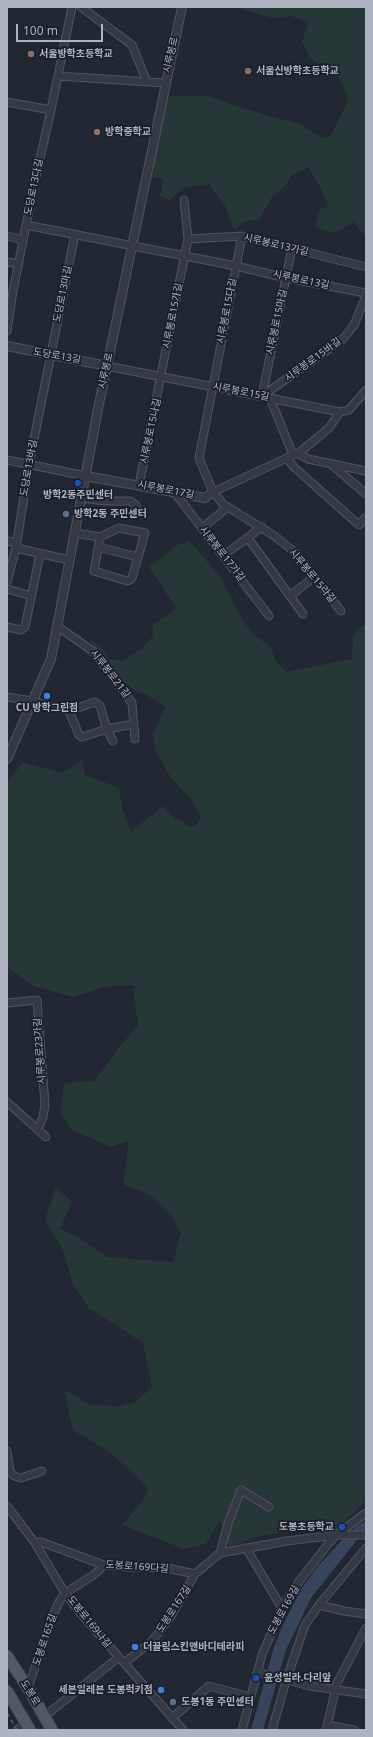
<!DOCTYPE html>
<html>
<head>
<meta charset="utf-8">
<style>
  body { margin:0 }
  #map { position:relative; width:373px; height:1737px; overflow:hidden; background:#212733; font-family:"Noto Sans",sans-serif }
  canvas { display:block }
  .frame { position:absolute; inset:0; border:8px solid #aeb4c1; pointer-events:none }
  .scale { position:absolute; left:16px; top:24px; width:87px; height:18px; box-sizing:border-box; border:2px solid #aeb4c1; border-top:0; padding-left:5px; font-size:12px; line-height:14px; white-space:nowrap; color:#aeb4c1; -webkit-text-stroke:3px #1a1f28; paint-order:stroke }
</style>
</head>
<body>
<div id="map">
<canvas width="373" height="1737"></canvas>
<div class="frame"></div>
<div class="scale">100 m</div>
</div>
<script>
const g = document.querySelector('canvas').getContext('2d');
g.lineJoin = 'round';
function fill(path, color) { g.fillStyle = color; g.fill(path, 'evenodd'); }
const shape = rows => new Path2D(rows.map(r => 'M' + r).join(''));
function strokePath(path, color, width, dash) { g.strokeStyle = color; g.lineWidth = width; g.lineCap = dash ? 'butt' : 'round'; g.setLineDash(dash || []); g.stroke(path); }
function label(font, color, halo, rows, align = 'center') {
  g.font = font + ' "Noto Sans","Noto Sans KR",sans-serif'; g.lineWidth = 3.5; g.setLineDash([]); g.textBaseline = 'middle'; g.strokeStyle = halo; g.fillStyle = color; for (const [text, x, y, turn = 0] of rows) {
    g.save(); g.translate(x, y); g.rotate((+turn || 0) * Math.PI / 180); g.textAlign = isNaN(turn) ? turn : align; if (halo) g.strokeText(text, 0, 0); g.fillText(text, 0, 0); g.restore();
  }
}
const green = shape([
  [233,7,366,7,366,237,353,222,336,233,315,227,320,209,328,207,323,192,308,167,291,176,286,185,272,197,259,220,246,221,234,230,224,204,209,184,184,188,169,200,160,196,163,179,151,177,167,96,209,96,237,107,300,124,323,138,331,136,348,100,345,90,338,77,309,57,302,42,308,22,291,16,273,18],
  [189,541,220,576,240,616,253,634,271,647,275,661,286,672,352,659,353,637,357,630,366,624,366,1501,337,1529,292,1530,257,1537,229,1547,220,1521,206,1544,184,1549,122,1525,144,1499,148,1488,111,1453,73,1430,68,1411,65,1390,90,1405,120,1406,135,1402,152,1387,143,1343,88,1307,73,1285,64,1252,45,1220,56,1187,72,1202,60,1229,79,1238,108,1257,173,1262,181,1233,172,1217,150,1195,123,1184,129,1141,110,1147,73,1130,60,1113,64,1083,95,1081,119,1047,138,1026,133,985,104,987,74,997,35,987,7,967,7,782,23,762,62,773,82,759,85,775,119,788,123,811,131,832,163,806,176,819,181,820,189,827,197,824,201,817,192,800,171,778,156,752,153,735,165,707,147,695,138,693,122,680,90,645,91,639,102,648,109,659,122,661,144,647,153,636,153,625,176,608,149,567,177,545]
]);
const water = shape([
  [366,1521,366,1532,357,1540,311,1598,286,1650,263,1730,251,1730,274,1647,282,1627,301,1589,318,1566,343,1539,357,1526]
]);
const minor = shape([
  [81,7,132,45,147,82],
  [58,76,165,83],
  [7,102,51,110],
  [26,225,236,266,286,278,366,293],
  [7,236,23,240],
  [242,236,199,458,213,492,223,504,273,535,296,553,341,611],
  [188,239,242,236,366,267],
  [7,262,19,264],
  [7,331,13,291,34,185,51,110,72,7],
  [107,366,340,412,349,410,366,390],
  [262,396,292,248],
  [262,396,343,339,354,325,366,296],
  [270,398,293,455],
  [297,453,308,459,366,471],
  [286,458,295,468,359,525,366,517],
  [7,460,86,476],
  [332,465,366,494],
  [139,485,188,239,184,200],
  [213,492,300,452,329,428,340,412],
  [175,493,269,616],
  [81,498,105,501,130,501,136,505,139,513],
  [202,528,228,507],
  [74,533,100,537,119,528,145,533,132,578,130,580,127,581,94,571,100,537],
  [248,538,303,614],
  [7,541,17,543],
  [98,547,138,557],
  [16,548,69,560],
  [224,555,262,527],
  [7,582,16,548,29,464,75,234],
  [7,589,32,596],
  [290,596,314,577],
  [57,626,94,652,132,703,135,739],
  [7,627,21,630,25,627,40,554],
  [7,697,33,701,69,711],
  [113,741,107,729,82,737,79,735,69,711,95,702,100,706,107,729,134,724],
  [7,1003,37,1000,45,1105,43,1117,38,1129],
  [7,1102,46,1137],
  [7,1451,10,1472,14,1476,21,1478,42,1471],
  [7,1506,35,1543,65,1593,81,1614,183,1730],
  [35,1543,41,1542,104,1565,129,1567,167,1568,195,1574],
  [246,1548,282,1608],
  [220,1553,228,1524,241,1490,269,1507],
  [319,1605,344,1611,366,1614],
  [124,1663,151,1642,170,1618,195,1574,220,1553,287,1541,336,1535,366,1535],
  [257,1672,310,1686,366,1694],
  [28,1688,52,1618,59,1602,65,1593,95,1574,104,1565],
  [45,1716,119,1657],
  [172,1718,209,1686,250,1697],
  [327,1725,354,1730],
  [17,1730,26,1723],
  [242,1730,262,1655,282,1608,300,1580,329,1543,336,1535,366,1513],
  [272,1730,286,1681,305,1625,319,1605,366,1548],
  [326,1730,337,1683,366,1628]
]);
const tertiary = shape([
  [7,346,107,366],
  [86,476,205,498,213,492],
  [7,759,51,659,98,409,182,7]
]);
const primary = shape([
  [7,1656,28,1688,52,1730],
  [7,1691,30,1730]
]);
const rail = shape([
  [7,1713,17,1730]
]);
const markers = [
  [31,54,4,"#8d6e63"],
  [248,71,4,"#8d6e63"],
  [97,132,4,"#8d6e63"],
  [78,483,4,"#1a4fb4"],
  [66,514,4,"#5c6f8a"],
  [47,696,4,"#3f7fe0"],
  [342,1527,4,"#1a4fb4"],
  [135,1647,4,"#3f7fe0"],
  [256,1678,4,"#1a4fb4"],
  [161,1690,4,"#3f7fe0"],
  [173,1702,4,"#5c6f8a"]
];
const poiNames = [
  ["서울방학초등학교",39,54],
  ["서울신방학초등학교",256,71],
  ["방학중학교",105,132],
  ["방학2동주민센터",78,495,"center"],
  ["방학2동 주민센터",74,514],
  ["CU 방학그린점",47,708,"center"],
  ["도봉초등학교",334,1527,"right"],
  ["더끌림스킨앤바디테라피",143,1647],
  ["윤성빌라.다리앞",264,1678],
  ["세븐일레븐 도봉럭키점",153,1690,"right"],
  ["도봉1동 주민센터",181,1702]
];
const streetNames = [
  ["시루봉로",171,55,-77],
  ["도당로13다길",34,187,-78],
  ["시루봉로13가길",276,245,13],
  ["시루봉로13길",301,280,12],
  ["도당로13마길",63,294,-78],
  ["시루봉로15다길",227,311,-79],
  ["시루봉로15가길",173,316,-79],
  ["시루봉로15마길",277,322,-78],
  ["도당로13길",57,356,10],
  ["시루봉로15바길",313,360,-36],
  ["시루봉로",106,371,-78],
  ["시루봉로15길",241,392,11],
  ["시루봉로15나길",151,431,-78],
  ["도당로13바길",29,468,-80],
  ["시루봉로17길",166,490,11],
  ["시루봉로17가길",222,554,52],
  ["시루봉로15라길",312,576,50],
  ["시루봉로21길",110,674,52],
  ["시루봉로23가길",40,1051,-94],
  ["도봉로169다길",137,1567,4],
  ["도봉로167길",174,1609,-57],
  ["도봉로169길",284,1610,-61],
  ["도봉로169나길",89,1622,51],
  ["도봉로165길",45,1640,-71],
  ["도봉로",30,1693,58]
];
fill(green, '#273738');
fill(water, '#38445b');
strokePath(minor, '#4f545f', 9);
strokePath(tertiary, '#4f545f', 10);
strokePath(primary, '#3e434e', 13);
strokePath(minor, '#343944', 7);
strokePath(tertiary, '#343944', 8);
strokePath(primary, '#525864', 11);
strokePath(rail, '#585f6d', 1.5, [4, 4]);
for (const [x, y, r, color] of markers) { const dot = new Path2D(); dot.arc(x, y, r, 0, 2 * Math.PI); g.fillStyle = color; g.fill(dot); strokePath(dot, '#1a1f28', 1.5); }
label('bold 10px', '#aeb4c1', '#1a1f28', poiNames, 'left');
label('10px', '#aeb4c1', '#1a1f28', streetNames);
</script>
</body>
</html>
